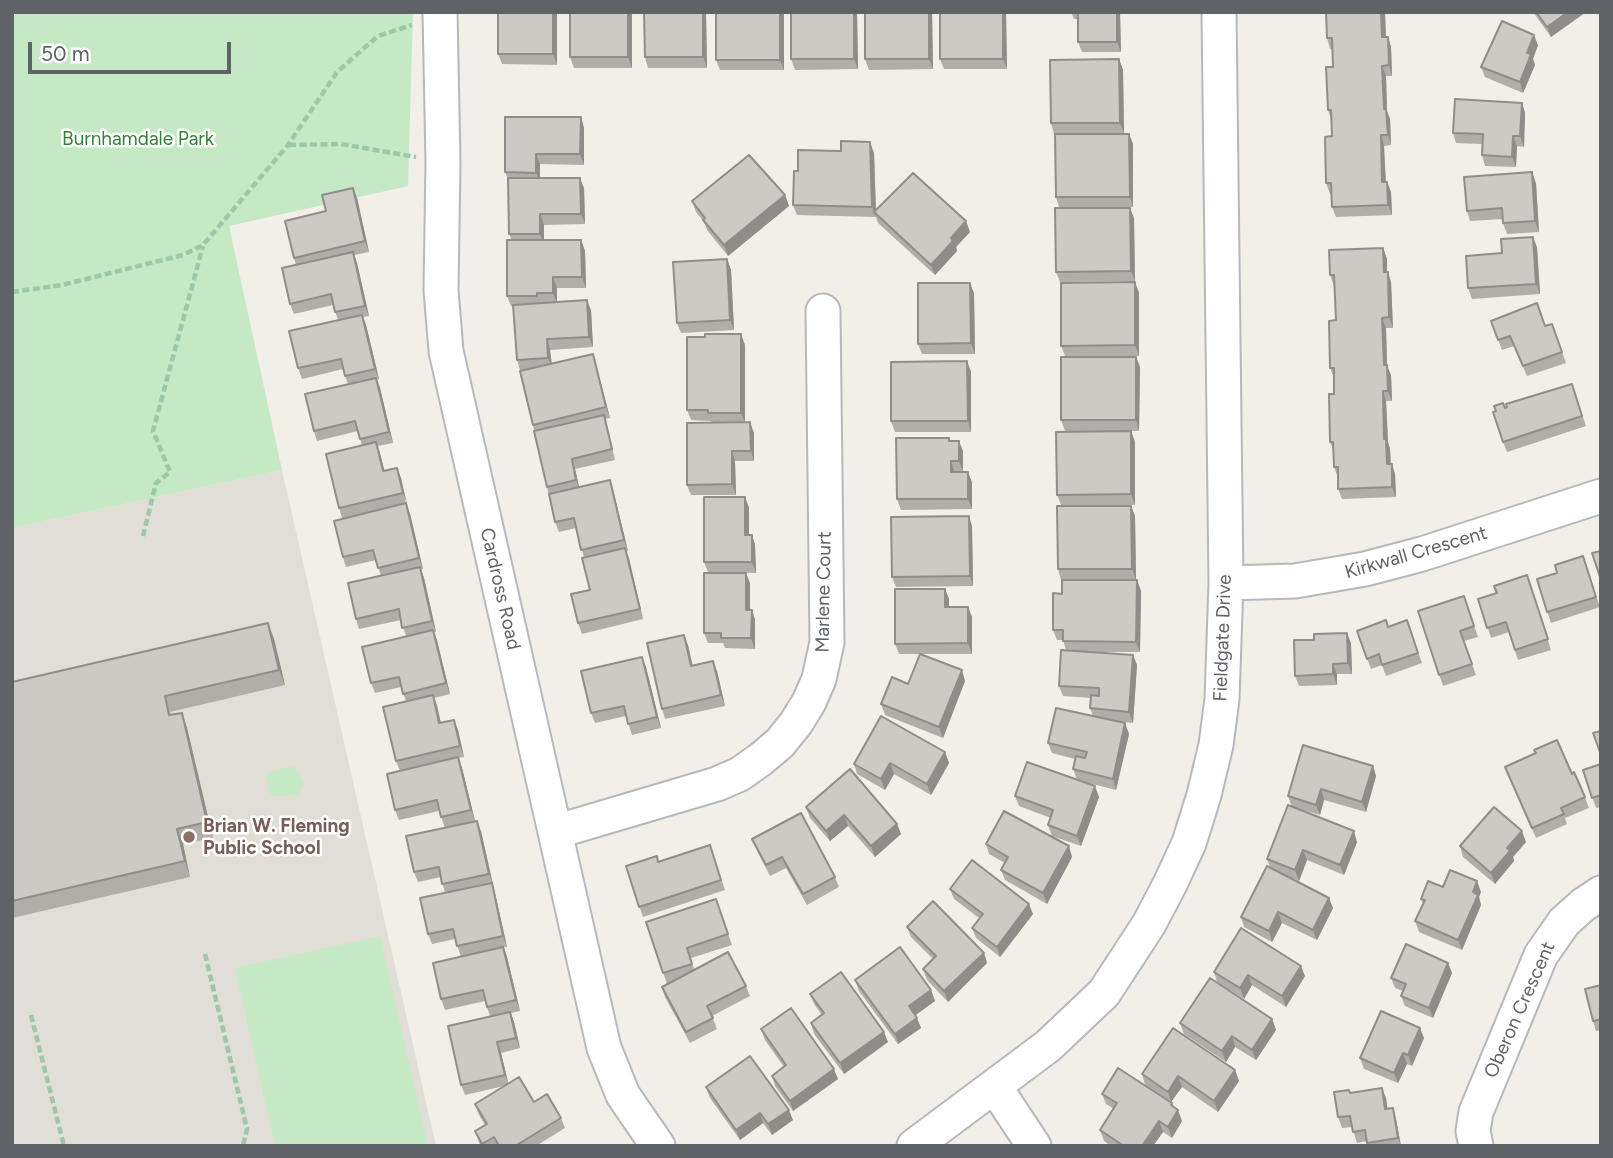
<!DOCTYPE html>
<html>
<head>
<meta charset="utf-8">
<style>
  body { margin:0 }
  #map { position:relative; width:1613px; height:1158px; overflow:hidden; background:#f1efe8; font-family:Figtree,sans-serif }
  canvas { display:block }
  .frame { position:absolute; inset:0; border:14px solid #5f6368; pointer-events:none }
  .scale { position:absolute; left:28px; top:42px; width:203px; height:32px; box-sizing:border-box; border:4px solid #5f6368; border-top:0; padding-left:9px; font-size:21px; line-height:24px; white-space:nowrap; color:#5f6368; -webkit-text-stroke:5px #fff; paint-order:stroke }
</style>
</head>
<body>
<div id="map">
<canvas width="1613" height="1158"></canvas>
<div class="frame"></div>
<div class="scale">50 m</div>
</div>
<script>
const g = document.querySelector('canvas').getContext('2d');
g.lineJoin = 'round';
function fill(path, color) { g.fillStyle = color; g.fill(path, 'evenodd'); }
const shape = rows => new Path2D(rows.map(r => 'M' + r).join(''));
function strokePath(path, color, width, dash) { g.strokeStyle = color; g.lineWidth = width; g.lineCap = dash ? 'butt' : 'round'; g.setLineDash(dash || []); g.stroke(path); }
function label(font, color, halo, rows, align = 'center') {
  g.font = font + ' Figtree,sans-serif'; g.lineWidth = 5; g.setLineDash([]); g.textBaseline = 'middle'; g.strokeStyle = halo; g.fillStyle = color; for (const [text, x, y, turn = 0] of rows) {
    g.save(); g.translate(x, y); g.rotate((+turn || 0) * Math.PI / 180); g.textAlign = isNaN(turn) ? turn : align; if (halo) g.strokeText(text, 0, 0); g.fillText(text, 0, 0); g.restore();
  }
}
const education = shape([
  [282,470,436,1146,12,1146,12,528]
]);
const green = shape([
  [12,12,413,12,408,186,229,226,282,470,12,528],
  [292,766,302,778,304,785,297,795,274,796,269,792,265,774],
  [380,936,428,1146,275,1146,235,968]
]);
const path = shape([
  [289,145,341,144,416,157],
  [12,292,62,285,183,255,203,245,288,145,337,72,378,36,412,25],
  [143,536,156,483,170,472,153,431,203,246],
  [205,954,247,1129,243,1146],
  [31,1015,64,1146]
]);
const minor = shape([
  [440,12,443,162,441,290,446,351,604,1048,623,1095,658,1146],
  [1226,583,1295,581,1365,569,1422,554,1601,496],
  [555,832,717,784,740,774,761,759,780,743,796,723,809,702,819,679,827,642,823,311],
  [995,1087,1034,1146],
  [914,1146,1048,1046,1104,993,1149,924,1170,884,1189,843,1204,795,1216,745,1222,699,1226,583,1219,12],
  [1476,1146,1473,1131,1476,1112,1541,955,1564,922,1583,905,1601,893]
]);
const wall = shape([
  [498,12,557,12,557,65,502,64,498,54],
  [570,12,632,12,632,68,574,68,570,57],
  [644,12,706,12,707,68,648,68,645,57],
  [784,12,784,70,720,70,716,60],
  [791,12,857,12,858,69,795,70,791,59],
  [865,12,932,12,933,69,869,70,865,59],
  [940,12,1006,12,1007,69,944,69,940,59],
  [1071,12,1120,12,1121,52,1082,52,1078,42,1078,19,1074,19],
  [1326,12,1385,12,1386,37,1388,37,1391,47,1392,76,1386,76,1387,111,1390,119,1391,145,1384,146,1386,182,1387,182,1391,192,1392,215,1336,217,1332,207,1332,194,1330,194,1326,183,1332,136,1331,119,1328,110,1333,67,1332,49,1330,49,1327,38],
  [1533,12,1586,12,1551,37],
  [1538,45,1533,59,1535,65,1523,93,1485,77,1481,67],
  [1119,59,1123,70,1124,133,1054,134,1051,123],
  [1522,103,1525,113,1524,147,1517,146,1516,167,1485,166,1482,155,1482,144,1456,143,1453,133],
  [581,117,584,128,584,165,540,164,540,178,584,188,585,224,544,225,544,240,581,240,585,251,586,288,557,288,557,302,591,310,593,347,550,350,552,364,593,354,596,365,610,418,605,419,615,460,575,469,579,487,613,490,628,551,626,551,643,619,582,634,578,623,590,590,584,557,576,528,559,532,555,522,533,425,528,370,520,370,517,360,513,306,511,306,507,296,512,240,509,234,509,181,505,172],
  [1129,134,1133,144,1133,207,1059,207,1056,197],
  [874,153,876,211,970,232,956,247,957,251,935,275,878,223,876,217,797,215,793,205],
  [1536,183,1539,232,1507,234,1503,223,1503,219,1470,221,1467,211],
  [785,195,789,206,728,256,707,230,704,222,696,212,692,201],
  [357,198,369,252,354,255,357,263,369,316,363,317,366,325,379,379,377,380,380,388,393,443,378,446,384,471,401,478,406,504,410,514,423,569,421,569,424,578,436,632,434,632,450,694,434,698,441,723,454,720,458,730,464,757,458,758,462,768,475,821,445,828,439,811,399,820,395,810,400,771,396,761,406,701,401,687,375,693,371,683,406,636,401,620,359,629,356,619,381,576,376,560,346,567,343,557,342,518,339,508,362,446,358,431,317,441,314,431,348,384,343,369,302,379,298,368,338,320,333,305,294,314,290,304,296,265,294,258,326,211],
  [1134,218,1135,281,1060,282,1056,272],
  [1537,247,1540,294,1472,299,1468,288,1502,253],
  [1383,248,1387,259,1387,272,1391,282,1393,328,1386,328,1387,366,1391,375,1392,401,1386,401,1388,442,1390,449,1391,464,1395,474,1396,497,1342,499,1338,489,1338,478,1334,467,1333,449,1330,442,1334,394,1334,378,1330,368,1336,320,1334,286,1330,275],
  [727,259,731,270,734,330,681,333,677,323],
  [1135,282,1139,293,1139,356,1065,356,1061,346],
  [974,293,975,354,922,354,918,344],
  [1491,321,1545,326,1552,324,1566,363,1527,376,1514,346,1502,350],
  [745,345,745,422,754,433,754,461,735,461,736,495,691,495,687,485,712,423,711,421,691,420,687,410],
  [1136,357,1140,367,1139,431,1065,431,1061,420],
  [967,361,971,372,971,432,895,432,891,421],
  [1572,384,1586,426,1507,452,1503,442,1505,408],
  [1131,431,1135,442,1135,505,1061,505,1057,495],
  [949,438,951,441,963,451,963,471,954,472,972,482,972,509,901,510,897,499],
  [745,497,749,508,749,535,752,535,755,545,756,573,708,572,704,562],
  [1131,506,1135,516,1136,580,1061,580,1058,569],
  [972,526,973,586,896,587,892,577],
  [1583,556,1600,607,1551,623,1537,579,1557,573],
  [1137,580,1141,591,1140,652,1091,652,1133,655,1137,665,1133,723,1115,721,1125,723,1129,734,1116,790,1077,780,1073,769,1075,759,1052,753,1048,743,1093,716,1090,708,1091,698,1063,696,1059,686,1066,650,1063,640,1057,640,1053,630,1062,594],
  [750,583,750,610,752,610,755,620,755,649,725,648,723,643,708,643,704,633],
  [1531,586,1551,650,1518,660,1509,632,1491,638,1478,599],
  [945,589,949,599,949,607,968,607,972,617,972,654,920,654,965,681,943,738,885,715,881,704,908,684,920,654,899,654,895,644],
  [1464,596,1478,637,1464,641,1476,675,1443,686,1418,611],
  [1407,620,1422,663,1386,676,1382,665,1371,669,1357,631,1388,627],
  [268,623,274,639,285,685,170,712,171,715,182,713,187,728,213,838,183,844,190,877,12,918,12,682],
  [1351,643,1352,674,1337,674,1337,685,1299,686,1295,676],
  [688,645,692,665,717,671,725,706,665,719,662,709],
  [646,667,661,728,632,735,626,716,595,723,591,713],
  [945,752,949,763,931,795,894,774,885,790,857,774,854,764],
  [1536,753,1572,774,1585,797,1589,808,1565,818,1567,824,1536,838,1505,767],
  [1601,764,1601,807,1596,808,1583,770],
  [1373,766,1376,776,1366,812,1324,800,1320,815,1292,807,1288,796],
  [1015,796,1099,797,1081,846,1052,836,1048,825,1051,818,1019,806],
  [1288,805,1357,842,1344,875,1307,860,1299,881,1289,877,1333,908,1317,940,1282,923,1272,942,1244,927,1241,917,1270,867,1267,859],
  [806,807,897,824,901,834,875,857,848,826,830,841,810,818],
  [481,831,507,947,504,947,507,957,520,1011,511,1013,514,1022,520,1048,501,1053,508,1084,534,1102,561,1118,565,1128,536,1146,481,1146,479,1142,475,1131,485,1125,479,1115,475,1104,504,1086,465,1095,461,1085,490,1016,485,1001,445,1010,441,999,461,957,455,939,432,944,428,934,445,893,441,877,418,882,414,872],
  [752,839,835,877,839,887,807,905,786,868,770,876,756,849],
  [1526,842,1513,857,1514,861,1495,884,1463,857,1460,846],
  [986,844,1072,857,1047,904,1005,880,1001,870,1005,863,989,854],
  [710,845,725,890,643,917,626,866,659,862],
  [1443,887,1481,892,1479,897,1481,905,1462,950,1419,932,1415,921,1423,904,1421,899],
  [950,889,1033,914,1000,957,976,938,972,928,979,918,954,899],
  [716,899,732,945,691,958,694,969,746,986,750,996,712,1016,717,1029,690,1043,665,997,662,987,667,984,646,922],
  [907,927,984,953,987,963,948,1002,927,980,923,969,933,959,911,937],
  [1448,963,1452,973,1433,1018,1405,1006,1401,996,1403,991,1395,988,1391,978],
  [1214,972,1305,976,1286,1007,1252,985,1244,999,1217,982],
  [855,980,931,990,935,1001,915,1015,921,1028,898,1044,859,991],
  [1601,985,1601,1030,1596,1031,1593,1021],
  [810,994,888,1042,844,1074,814,1034,811,1023,822,1015,814,1004],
  [1272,1019,1276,1030,1256,1060,1235,1047,1226,1062,1184,1034,1180,1023],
  [761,1029,838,1079,793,1111,775,1086,772,1076,784,1067,765,1040],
  [1424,1038,1412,1066,1407,1064,1398,1083,1364,1069,1360,1058],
  [1235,1070,1239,1081,1218,1112,1182,1087,1171,1102,1145,1085,1142,1074],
  [706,1087,793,1120,772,1135,763,1123,740,1140,710,1098],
  [1350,1093,1386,1098,1387,1109,1393,1108,1396,1119,1401,1146,1368,1146,1367,1141,1357,1143,1352,1127,1342,1128,1338,1117],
  [1102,1094,1172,1103,1182,1121,1172,1138,1163,1132,1153,1146,1111,1146,1104,1141,1100,1130,1114,1109,1106,1104]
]);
const shadedWall = shape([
  [553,12,557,12,557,65,553,54],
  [628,12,632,12,632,68,628,57],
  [703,12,706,12,707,68,703,57],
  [780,12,784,12,784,70,780,60],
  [854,12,857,12,858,69,854,59],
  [929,12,932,12,933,69,929,59],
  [1003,12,1006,12,1007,69,1003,59],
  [1117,12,1120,12,1121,52,1117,42],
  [1381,12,1385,12,1386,47,1382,37],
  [1568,12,1586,12,1551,37,1547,27],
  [1534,35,1538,45,1533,59,1535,65,1523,93,1520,82,1527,53],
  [1388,37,1391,47,1392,76,1389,65],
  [1119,59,1123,70,1124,133,1120,123],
  [1382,66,1386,76,1387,111,1390,119,1391,145,1388,135,1384,109],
  [1522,103,1525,113,1524,147,1520,136],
  [581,117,584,128,584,165,580,154],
  [1129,134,1133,144,1133,207,1130,197],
  [1381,135,1384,146,1386,192,1382,182],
  [1513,136,1517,146,1516,167,1512,157],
  [870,142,874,153,876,214,874,212,876,218,872,207],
  [536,154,540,164,540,183,536,173],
  [1532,172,1536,183,1539,232,1535,221],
  [580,178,584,188,585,224,581,214],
  [1387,182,1391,192,1392,215,1388,205],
  [353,188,357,198,369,252,365,241],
  [785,195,789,206,728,256,724,245],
  [1130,208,1134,218,1135,281,1131,271],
  [540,214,544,225,544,244,540,234],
  [966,221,970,232,956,247,957,251,935,275,931,265,951,238],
  [1533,237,1537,247,1540,294,1536,284],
  [581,240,585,251,586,288,582,277],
  [1383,248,1387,259,1387,282,1384,272],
  [353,252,357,263,369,316,365,306],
  [727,259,731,270,734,330,730,320],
  [1388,272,1391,282,1393,328,1389,317],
  [553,277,557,288,557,303,553,293],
  [1135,282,1139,293,1139,356,1135,345],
  [970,283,974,293,975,354,971,343],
  [587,300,591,310,593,347,589,337],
  [362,315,366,325,379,379,375,369],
  [1382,318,1386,328,1387,366,1391,375,1392,401,1388,391,1384,365],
  [741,334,745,345,745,423,741,413],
  [547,339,550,350,552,368,548,358],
  [593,354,596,365,610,418,606,407],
  [1136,357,1140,367,1139,431,1136,420],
  [967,361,971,372,971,432,968,421],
  [376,378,380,388,393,443,389,432],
  [1383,391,1386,401,1388,442,1390,449,1391,475,1387,464,1384,439],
  [750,422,754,433,754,461,751,451],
  [1131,431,1135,442,1135,505,1131,494],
  [959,441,963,451,963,471,959,461],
  [376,442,380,453,387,481,383,471],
  [732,451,735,461,736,495,732,484],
  [572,459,575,469,580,491,576,480],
  [951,461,954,471,955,482,951,472],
  [1392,464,1395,474,1396,497,1392,487],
  [397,468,401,478,407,504,403,493],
  [968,472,972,482,972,509,968,499],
  [610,480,613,490,628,551,624,540],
  [745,497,749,508,749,545,745,535],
  [406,503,410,514,423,569,419,558],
  [1131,506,1135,516,1136,580,1132,569],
  [969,516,972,526,973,586,970,576],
  [752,535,755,545,756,573,752,562],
  [625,548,629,558,643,619,640,609],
  [420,567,424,578,436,632,432,621],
  [746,573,750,583,750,620,746,610],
  [1137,580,1141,591,1140,652,1136,642],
  [945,589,949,599,949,618,945,607],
  [968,607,972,617,972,654,968,643],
  [752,610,755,620,755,649,751,638],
  [268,623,274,639,285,685,279,670],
  [433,630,437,640,450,694,446,683],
  [1347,633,1351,643,1352,674,1348,663],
  [684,635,688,645,695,676,691,666],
  [1133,655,1137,665,1133,723,1129,712],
  [642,657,646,667,661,728,657,717],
  [713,661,717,671,725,706,721,695],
  [1333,664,1337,674,1337,685,1333,674],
  [962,670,965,681,943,738,939,727],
  [433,695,437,705,443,733,439,723],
  [182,713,187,728,213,838,207,822],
  [454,720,458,730,464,757,460,746],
  [1125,723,1129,734,1116,790,1113,779],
  [945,752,949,763,931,795,927,784],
  [458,757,462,768,475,821,471,810],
  [890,763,894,774,885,790,881,779],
  [1373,766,1376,776,1366,812,1362,802],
  [1095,786,1099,797,1081,846,1077,836],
  [1321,789,1324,800,1320,815,1316,805],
  [844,815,848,826,830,841,826,831],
  [477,821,481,831,493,885,489,874],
  [897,824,901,834,875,857,871,846],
  [177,829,183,844,190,877,185,861],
  [1354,831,1357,842,1344,875,1340,865],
  [1522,831,1526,842,1513,857,1514,861,1495,884,1491,873,1507,848],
  [1069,846,1072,857,1047,904,1043,893],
  [1303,850,1307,860,1299,881,1295,870],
  [1477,881,1481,892,1479,897,1481,905,1462,950,1458,940,1473,892],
  [492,883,495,893,507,947,503,936],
  [1329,898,1333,908,1317,940,1313,930],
  [1029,904,1033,914,1000,957,997,947],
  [1278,912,1282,923,1272,942,1269,931],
  [503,947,507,957,520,1011,516,1000],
  [984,953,987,963,948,1002,944,991],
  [1448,963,1452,973,1433,1018,1429,1008],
  [1301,966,1305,976,1286,1007,1282,996],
  [1248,975,1252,985,1244,999,1240,988],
  [931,990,935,1001,913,1017,909,1006],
  [510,1012,514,1022,520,1048,516,1038],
  [917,1018,921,1028,898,1044,895,1034],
  [1272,1019,1276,1030,1256,1060,1252,1050],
  [1420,1028,1424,1038,1412,1066,1408,1055],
  [884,1032,888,1042,844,1074,840,1063],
  [1232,1036,1235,1047,1226,1062,1222,1051],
  [497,1042,501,1053,509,1086,505,1075],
  [1403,1053,1407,1064,1398,1083,1394,1073],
  [834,1069,838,1079,793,1111,790,1101],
  [1235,1070,1239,1081,1218,1112,1214,1101],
  [1178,1076,1182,1087,1171,1102,1168,1092],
  [1382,1088,1386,1098,1389,1120,1385,1109],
  [1393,1108,1396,1119,1401,1146,1398,1138],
  [789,1110,793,1120,772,1135,768,1124],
  [1178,1110,1182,1121,1172,1138,1168,1127],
  [760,1113,763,1123,740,1140,736,1130],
  [1159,1121,1163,1132,1153,1146,1142,1146]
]);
const building = shape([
  [498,12,553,12,553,54,498,54,498,12],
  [570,12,628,12,628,57,570,57,570,12],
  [644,12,703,12,703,57,645,57,644,12],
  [716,12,780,12,780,60,716,60,716,12],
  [791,12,854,12,854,59,791,59,791,12],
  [865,12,929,12,929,59,865,59,865,12],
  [940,12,1003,12,1003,59,940,59,940,12],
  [1078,12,1117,12,1117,42,1078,42,1078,12],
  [1326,12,1381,12,1382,37,1388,37,1389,65,1382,66,1384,109,1386,109,1388,135,1381,135,1382,182,1387,182,1388,205,1332,207,1331,183,1326,183,1325,137,1332,136,1331,110,1328,110,1326,67,1333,67,1332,38,1327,38,1326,12],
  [1536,12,1568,12,1547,27,1536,12],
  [1502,21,1534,35,1527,53,1531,54,1520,82,1481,67,1502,21],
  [1119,59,1120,123,1051,123,1050,60,1119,59],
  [1455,99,1522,103,1520,136,1513,136,1512,157,1482,155,1483,134,1453,133,1455,99],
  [505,117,581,117,580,154,536,154,536,173,505,172,505,117],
  [1055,134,1129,134,1130,197,1056,197,1055,134],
  [841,141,870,142,872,207,793,205,794,171,798,171,798,150,841,151,841,141],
  [749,155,785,195,724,245,703,220,705,218,692,201,749,155],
  [1532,172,1535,221,1503,223,1502,208,1467,211,1464,177,1532,172],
  [913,173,966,221,951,238,953,241,931,265,874,212,913,173],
  [508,178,580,178,581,214,540,214,540,234,509,234,508,178],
  [353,188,365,241,294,258,285,221,326,211,322,195,353,188],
  [1055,208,1130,208,1131,271,1056,272,1055,208],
  [1533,237,1536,284,1468,288,1466,256,1502,253,1501,239,1533,237],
  [507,240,581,240,582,277,553,277,553,293,537,293,537,296,507,296,507,240],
  [1383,248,1384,272,1388,272,1389,317,1382,318,1384,365,1387,365,1388,391,1383,391,1384,439,1386,439,1387,464,1392,464,1392,487,1338,489,1338,467,1334,467,1333,442,1330,442,1329,394,1334,394,1334,368,1330,368,1329,321,1336,320,1334,275,1330,275,1329,250,1383,248],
  [353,252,365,306,335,312,331,294,290,304,282,268,353,252],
  [727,259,730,320,677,323,673,262,727,259],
  [1135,282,1135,345,1061,346,1061,283,1135,282],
  [918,283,970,283,971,343,918,344,918,283],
  [587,300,589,337,547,339,548,358,517,360,513,305,587,300],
  [1537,303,1545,326,1552,324,1562,352,1523,366,1510,336,1498,340,1491,321,1537,303],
  [362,315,375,369,345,376,341,359,298,368,289,331,362,315],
  [705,334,741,334,741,413,708,413,708,410,687,410,687,337,705,337,705,334],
  [593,354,606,407,533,425,520,371,593,354],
  [1061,357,1136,357,1136,420,1061,420,1061,357],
  [967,361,968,421,891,421,891,362,967,361],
  [376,378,389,432,360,439,355,421,314,431,305,394,376,378],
  [1572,384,1582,416,1503,442,1493,412,1496,411,1494,406,1503,403,1505,408,1507,407,1506,404,1572,384],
  [604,415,612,449,572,459,576,480,547,487,534,431,604,415],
  [750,422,751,451,732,451,732,484,687,485,687,423,750,422],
  [1131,431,1131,494,1057,495,1056,432,1131,431],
  [896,438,949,438,949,441,959,441,959,461,951,461,951,472,968,472,968,499,897,499,896,438],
  [376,442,383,471,397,468,403,493,339,508,326,454,376,442],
  [610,480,624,540,581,550,574,518,555,522,549,494,610,480],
  [704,497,745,497,745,535,752,535,752,562,704,562,704,497],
  [406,503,419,558,378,568,373,550,343,557,334,521,406,503],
  [1057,506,1131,506,1132,569,1058,569,1057,506],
  [969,516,970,576,892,577,891,517,969,516],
  [625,548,640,609,578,623,571,594,590,590,582,558,625,548],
  [1601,551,1601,580,1592,553,1601,551],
  [1583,556,1596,597,1547,612,1537,579,1557,573,1555,565,1583,556],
  [420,567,432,621,402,628,399,609,356,619,348,583,420,567],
  [704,573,746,573,746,610,752,610,751,638,721,638,721,633,704,633,704,573],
  [1527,575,1548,639,1515,650,1506,622,1487,628,1478,599,1497,593,1494,586,1527,575],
  [1062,580,1137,580,1136,642,1063,641,1063,630,1053,630,1053,593,1062,594,1062,580],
  [895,589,945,589,945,607,968,607,968,643,895,644,895,589],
  [1464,596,1474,626,1460,631,1472,664,1439,675,1418,611,1464,596],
  [1386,620,1388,627,1407,620,1418,653,1382,665,1379,654,1367,659,1357,631,1386,620],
  [268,623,279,670,165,696,169,715,182,713,207,822,177,829,185,861,12,901,12,682,268,623],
  [433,630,446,683,403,694,399,677,371,683,362,647,433,630],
  [1347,633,1348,663,1333,664,1333,674,1295,676,1294,640,1314,640,1314,634,1347,633],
  [684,635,691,666,713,661,721,695,662,709,647,643,684,635],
  [1061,650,1133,655,1129,712,1090,708,1091,695,1099,696,1099,688,1059,686,1061,650],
  [920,654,962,670,939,727,881,704,892,677,908,684,920,654],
  [642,657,657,717,628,724,624,706,591,713,581,671,642,657],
  [433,695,439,723,454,720,460,746,396,761,383,707,433,695],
  [1056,708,1125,723,1113,779,1073,769,1076,756,1085,758,1087,752,1048,743,1056,708],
  [881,716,945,752,927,784,890,763,881,779,854,764,881,716],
  [1601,731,1601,755,1593,733,1601,731],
  [1557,740,1572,774,1574,772,1585,797,1561,808,1564,814,1532,828,1505,767,1536,753,1534,750,1557,740],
  [1303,745,1373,766,1362,802,1321,789,1316,805,1288,796,1303,745],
  [458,757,471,810,441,817,437,800,395,810,387,774,458,757],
  [1027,762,1095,786,1077,836,1048,825,1053,810,1015,796,1027,762],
  [1601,764,1601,795,1592,798,1583,770,1601,764],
  [850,769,897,824,871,846,844,815,826,831,806,807,850,769],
  [1288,805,1354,831,1340,865,1303,850,1295,870,1267,859,1288,805],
  [1494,807,1522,831,1507,848,1510,851,1491,873,1460,846,1494,807],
  [1004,811,1069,846,1043,893,1001,870,1008,857,986,844,1004,811],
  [801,813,835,877,803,894,782,857,766,865,752,839,801,813],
  [477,821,489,874,442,884,439,867,414,872,406,836,477,821],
  [710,845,721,880,639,907,626,866,657,856,658,862,710,845],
  [972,860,1029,904,997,947,972,928,983,914,950,889,972,860],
  [1267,866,1329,898,1313,930,1278,912,1269,931,1241,917,1267,866],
  [1450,870,1477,881,1473,892,1478,895,1458,940,1415,921,1425,900,1421,899,1428,881,1443,887,1450,870],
  [492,883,503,936,457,946,453,929,428,934,420,898,492,883],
  [716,899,728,934,687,948,692,964,663,973,646,922,716,899],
  [933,901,984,953,944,991,923,969,936,956,907,927,933,901],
  [1241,928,1301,966,1282,996,1248,975,1240,988,1214,972,1241,928],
  [1406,944,1448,963,1429,1008,1401,996,1406,984,1391,978,1406,944],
  [503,947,516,1000,487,1007,483,990,441,999,433,963,503,947],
  [900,947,931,990,909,1006,917,1018,895,1034,855,980,900,947],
  [728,952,746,986,707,1006,713,1018,686,1032,662,987,728,952],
  [841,972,884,1032,840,1063,811,1023,824,1013,810,994,841,972],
  [1210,978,1272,1019,1252,1050,1232,1036,1222,1051,1180,1023,1210,978],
  [1601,985,1601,1019,1593,1021,1585,989,1601,985],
  [791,1008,834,1069,790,1101,772,1076,786,1065,761,1029,791,1008],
  [1381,1011,1420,1028,1408,1055,1403,1053,1394,1073,1360,1058,1381,1011],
  [510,1012,516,1038,497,1042,505,1075,461,1085,448,1026,510,1012],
  [1173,1028,1235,1070,1214,1101,1178,1076,1168,1092,1142,1074,1173,1028],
  [750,1056,789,1110,768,1124,760,1113,736,1130,706,1087,750,1056],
  [1118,1068,1172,1103,1171,1105,1178,1110,1168,1127,1159,1121,1142,1146,1124,1146,1100,1130,1117,1103,1102,1094,1118,1068],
  [519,1077,534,1102,547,1094,561,1118,515,1146,499,1146,494,1137,482,1144,475,1131,487,1124,475,1104,519,1077],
  [1382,1088,1385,1109,1393,1108,1398,1138,1367,1143,1365,1130,1353,1132,1350,1116,1338,1117,1334,1092,1349,1090,1350,1093,1382,1088]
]);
const markers = [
  [189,837,7,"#8d6e63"]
];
const parkNames = [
  ["Burnhamdale Park",138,139]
];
const streetNames = [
  ["Kirkwall Crescent",1416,553,-16],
  ["Cardross Road",500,589,77],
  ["Marlene Court",824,592,-89],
  ["Fieldgate Drive",1223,638,-88],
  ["Oberon Crescent",1520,1010,-66]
];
const educationNames = [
  ["Brian W. Fleming",203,826],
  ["Public School",203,848]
];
fill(education, '#e1ded6');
fill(green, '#c5e8c5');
strokePath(minor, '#b5b8bc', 37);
strokePath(path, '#9cc7a9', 4.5, [7, 3.5]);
strokePath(minor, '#fff', 33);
fill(wall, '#afaea9');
fill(shadedWall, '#8f8d8a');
fill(building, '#cccac5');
strokePath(building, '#8f8d8a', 2);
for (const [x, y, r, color] of markers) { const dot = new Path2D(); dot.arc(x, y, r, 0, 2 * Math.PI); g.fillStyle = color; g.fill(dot); strokePath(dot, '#fff', 2.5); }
label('19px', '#348238', '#fff', parkNames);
label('19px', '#5f6368', '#fff', streetNames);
label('bold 19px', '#785e54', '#fff', educationNames, 'left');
</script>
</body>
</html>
